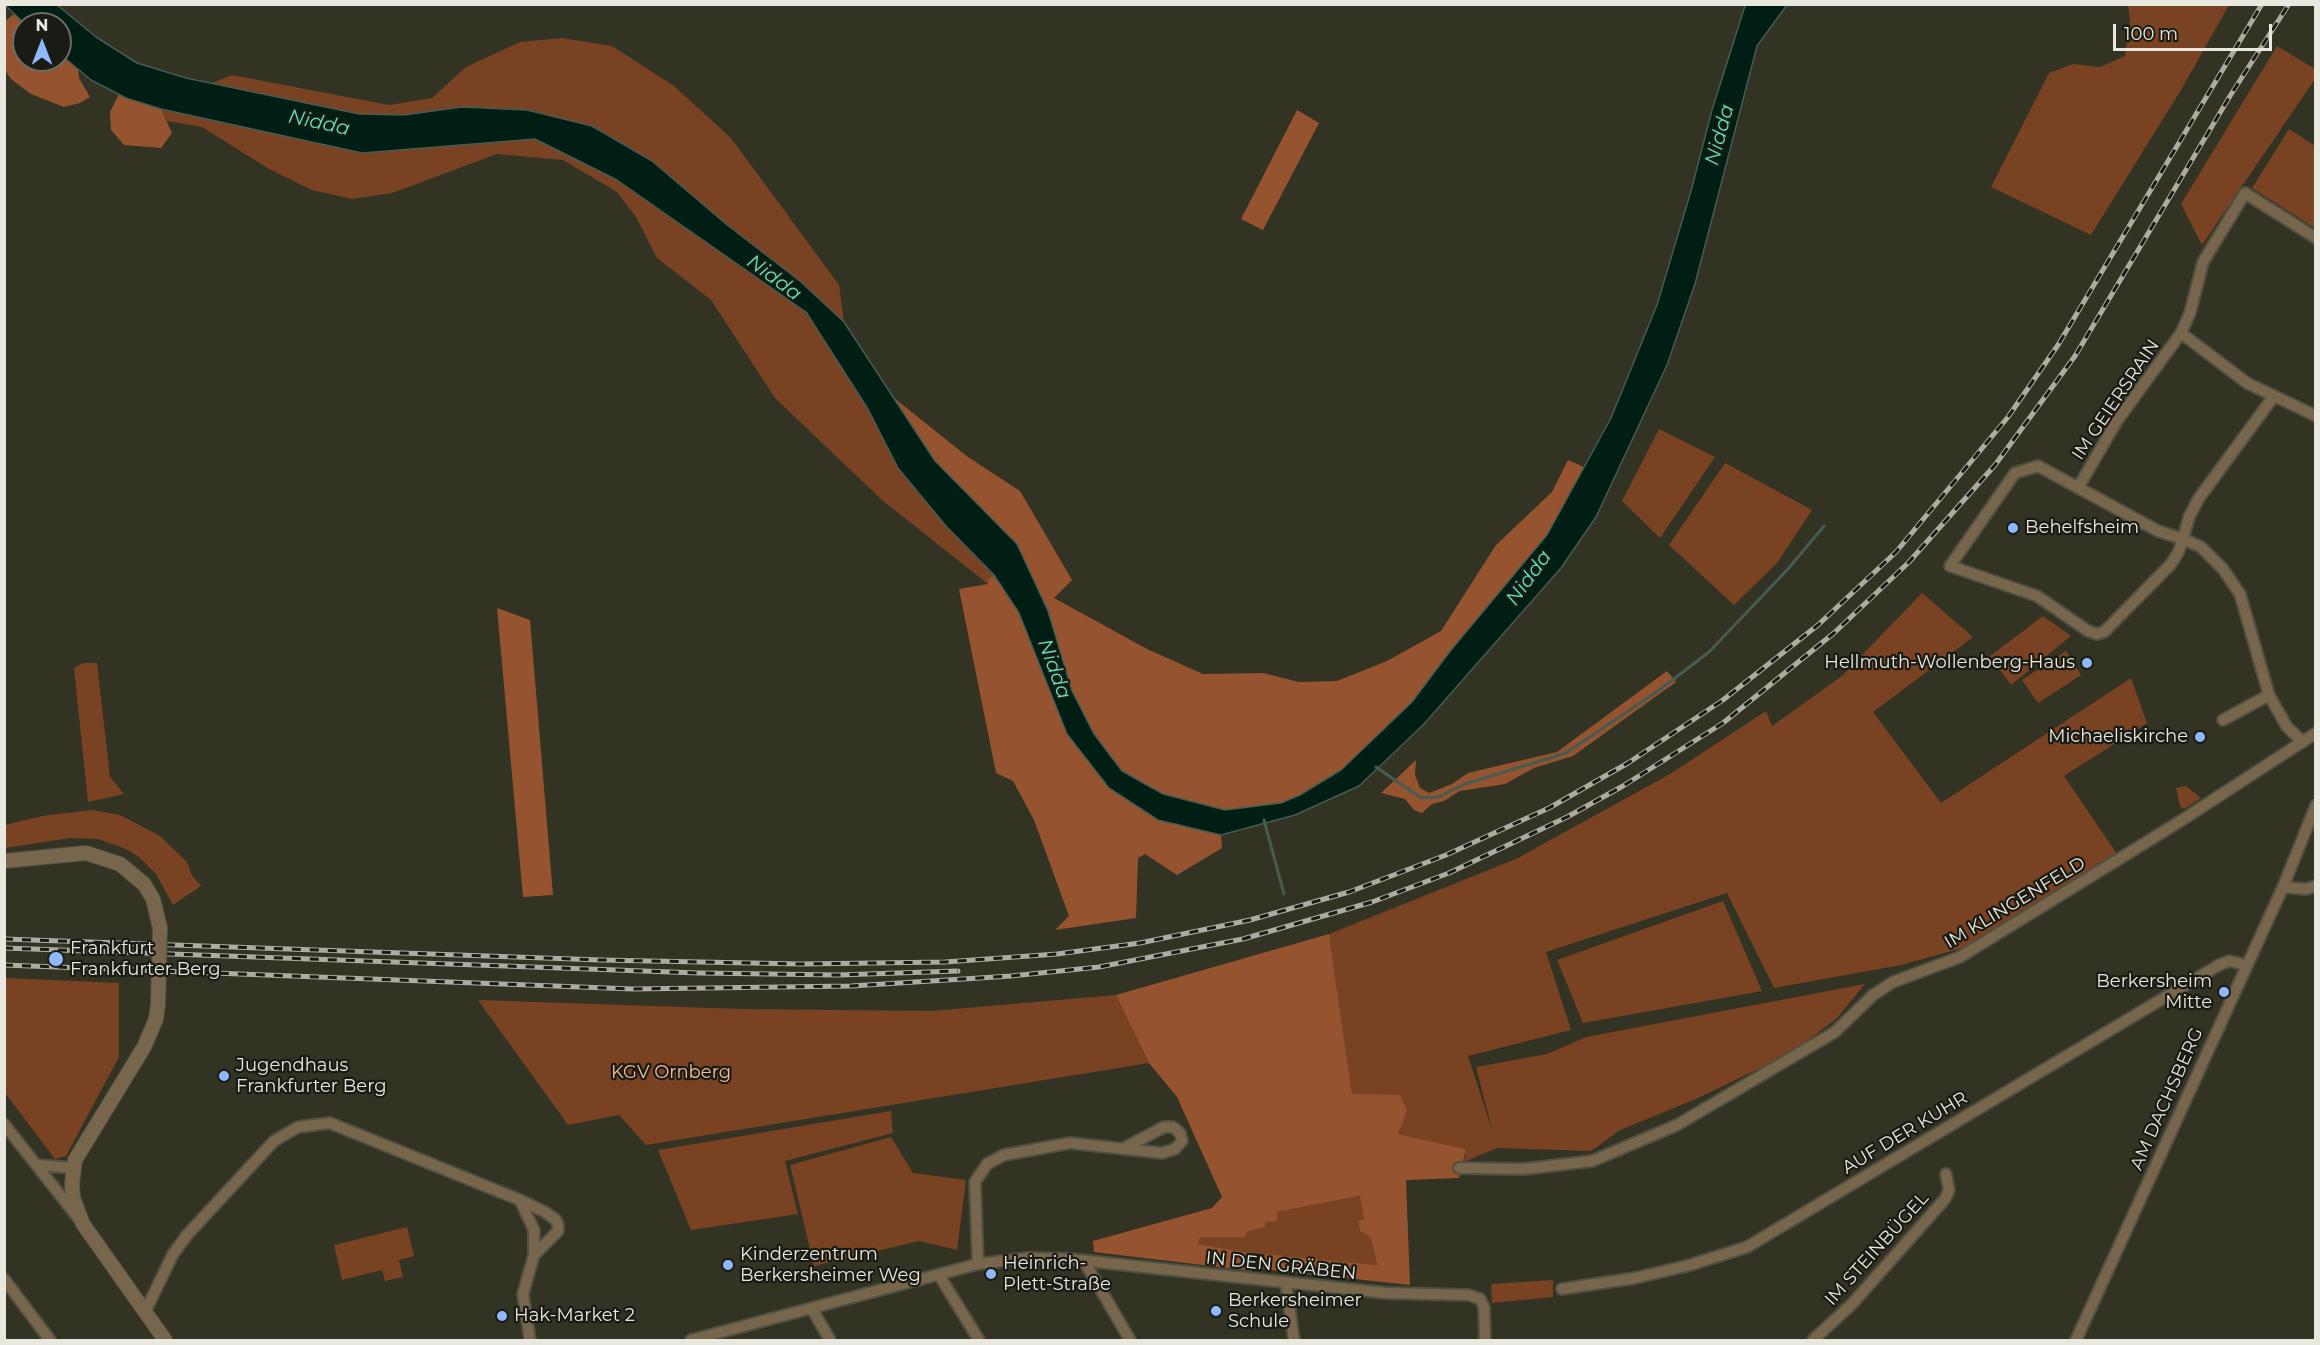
<!DOCTYPE html>
<html>
<head>
<meta charset="utf-8">
<style>
  body { margin:0 }
  #map { position:relative; width:2320px; height:1345px; overflow:hidden; background:#333324; font-family:Montserrat,sans-serif }
  canvas { display:block }
  .frame { position:absolute; inset:0; border:6px solid #e8e8de; pointer-events:none }
  .north { position:absolute; left:12px; top:12px; width:60px; height:60px; box-sizing:border-box; background:#1a1b14; border:2px solid #6c6d65; border-radius:50%; rotate:0deg; font-size:16px; font-weight:700; line-height:24px; text-align:center; color:#e8e8de }
  .north::after { content:''; display:block; margin:auto; width:21px; height:27px; background:#90b8fd; clip-path:polygon(50% 0,100% 100%,50% 72%,0 100%) }
  .scale { position:absolute; left:2113px; top:24px; width:159px; height:27px; box-sizing:border-box; border:3px solid #e8e8de; border-top:0; padding-left:8px; font-size:18px; line-height:21px; white-space:nowrap; color:#e8e8de; -webkit-text-stroke:4px #1a1b14; paint-order:stroke }
</style>
</head>
<body>
<div id="map">
<canvas width="2320" height="1345"></canvas>
<div class="frame"></div>
<div class="north">N</div>
<div class="scale">100 m</div>
</div>
<script>
const g = document.querySelector('canvas').getContext('2d');
g.lineJoin = 'round';
function fill(path, color) { g.fillStyle = color; g.fill(path, 'evenodd'); }
const shape = rows => new Path2D(rows.map(r => 'M' + r).join(''));
function strokePath(path, color, width, dash) { g.strokeStyle = color; g.lineWidth = width; g.lineCap = dash ? 'butt' : 'round'; g.setLineDash(dash || []); g.stroke(path); }
function label(font, color, halo, rows, align = 'center') {
  g.font = font + ' Montserrat,sans-serif'; g.lineWidth = 4.5; g.setLineDash([]); g.textBaseline = 'middle'; g.strokeStyle = halo; g.fillStyle = color; for (const [text, x, y, turn = 0] of rows) {
    g.save(); g.translate(x, y); g.rotate((+turn || 0) * Math.PI / 180); g.textAlign = isNaN(turn) ? turn : align; if (halo) g.strokeText(text, 0, 0); g.fillText(text, 0, 0); g.restore();
  }
}
const green = shape([
  [2128,5,2229,5,2181,90,2091,235,1991,187,2049,73,2073,64,2100,67,2125,56,2130,20],
  [562,38,612,46,674,86,731,138,839,285,844,322,801,282,726,224,527,110,462,107,404,115,359,114,212,83,232,75,389,105,432,98,466,67,520,42],
  [2277,46,2315,69,2315,79,2202,245,2181,204],
  [161,109,362,153,535,139,617,180,806,312,868,409,898,468,946,526,994,575,988,579,988,584,882,500,775,398,711,300,657,258,636,217,617,192,563,160,497,154,392,193,352,199,312,190,269,169,202,127,167,121],
  [2289,129,2315,146,2315,228,2252,188],
  [1659,429,1715,457,1660,538,1622,501],
  [1725,463,1812,510,1777,563,1734,605,1669,545],
  [1922,593,1973,637,1873,712,1941,803,2131,678,2147,723,2064,776,2117,854,1977,944,1901,965,1774,988,1727,893,1546,952,1571,1030,1468,1056,1493,1133,1476,1067,1547,1054,1586,1037,1865,984,1837,1018,1793,1052,1696,1099,1620,1130,1591,1151,1497,1148,1464,1162,1466,1149,1398,1134,1407,1111,1352,1095,1329,934,1516,859,1670,774,1766,711,1772,726,1842,676],
  [2043,616,2071,636,2011,685,1990,656],
  [2066,651,2081,675,2038,703,2022,680],
  [83,663,97,663,110,777,124,794,88,802,74,668],
  [2186,786,2201,798,2184,809,2180,806,2176,788],
  [92,810,120,815,160,836,187,862,192,875,201,886,173,905,156,874,139,857,126,849,98,839,70,838,5,848,5,825,42,816],
  [1723,901,1762,991,1583,1023,1557,960],
  [5,978,119,983,119,1057,66,1156,55,1159,5,1093],
  [1116,995,1149,1063,646,1145,619,1115,568,1125,478,1000,742,1009,932,1011],
  [891,1111,893,1133,785,1161,798,1214,691,1230,658,1150],
  [891,1137,913,1173,966,1180,957,1250,919,1241,814,1266,790,1165],
  [1361,1196,1364,1220,1358,1221,1360,1231,1371,1238,1377,1265,1250,1253,1197,1244,1200,1236,1245,1237,1247,1232,1265,1227,1266,1222,1277,1212],
  [407,1227,414,1256,399,1260,403,1277,385,1281,382,1270,342,1280,334,1245],
  [1553,1280,1553,1297,1492,1303,1491,1284]
]);
const forest = shape([
  [14,14,25,24,24,60,60,60,60,54,78,69,79,78,90,97,80,103,64,107,31,94,11,79,5,70,5,21],
  [119,94,161,109,172,133,161,148,124,145,111,130,110,112],
  [1297,110,1319,123,1263,230,1241,219],
  [889,394,968,457,1020,491,1072,580,1054,598,1147,649,1203,674,1263,673,1299,682,1337,681,1387,661,1441,631,1496,545,1552,492,1568,460,1584,467,1547,535,1451,650,1412,702,1341,770,1300,795,1281,803,1225,810,1163,794,1122,771,1094,734,1072,691,1048,611,1017,544,935,461],
  [994,575,1019,613,1067,734,1158,820,1221,835,1222,848,1177,875,1145,854,1138,858,1136,918,1055,930,1069,916,1034,820,1013,781,996,773,959,589,988,584,988,579],
  [497,608,530,620,553,895,523,897],
  [1667,671,1676,682,1573,756,1534,768,1505,784,1460,791,1444,801,1432,804,1422,813,1414,810,1405,799,1381,793,1416,760,1415,775,1420,788,1429,793,1452,784,1468,773,1557,752],
  [1329,934,1352,1094,1400,1095,1407,1111,1398,1134,1466,1149,1459,1178,1406,1180,1410,1285,1263,1269,1265,1254,1377,1265,1371,1238,1360,1231,1358,1221,1364,1219,1360,1196,1277,1212,1277,1221,1266,1222,1265,1227,1247,1232,1245,1237,1200,1237,1198,1244,1250,1253,1252,1271,1094,1252,1093,1241,1212,1208,1222,1197,1177,1097,1149,1063,1116,995]
]);
const water = shape([
  [5,5,57,5,96,37,137,63,186,78,359,114,404,115,462,107,527,110,592,126,652,161,726,224,801,282,844,322,935,461,1017,544,1048,611,1072,691,1094,734,1122,771,1163,794,1225,810,1281,803,1300,795,1341,770,1412,702,1451,650,1547,535,1611,418,1657,305,1691,191,1712,110,1744,9,1746,5,1787,5,1757,46,1695,284,1667,365,1596,517,1561,568,1424,724,1359,786,1295,815,1221,835,1158,820,1109,788,1067,734,1019,613,994,575,946,526,898,468,868,409,806,312,617,180,535,139,362,153,161,109,126,98,91,80,60,54,60,24,25,24,5,5]
]);
const stream = shape([
  [1376,767,1421,798,1438,797,1465,784,1566,753,1658,691,1709,652,1788,569,1824,526],
  [1264,820,1284,894]
]);
const minor = shape([
  [2181,333,2247,383,2316,416],
  [2274,396,2199,498,2189,517,2183,539,2178,553,2171,564,2104,632,2097,634,2088,631,2037,596,1950,566,2015,473,2038,466,2158,531,2183,539,2201,547,2223,569,2240,594,2269,695,2287,727,2303,742],
  [2079,486,2117,421,2181,333,2190,313,2203,262,2245,193,2316,238],
  [2223,720,2269,695],
  [2283,887,2306,889,2316,886],
  [4,1124,79,1219],
  [37,1165,73,1168],
  [1459,1168,1524,1169,1592,1161,1677,1125,1835,1032,1873,995,1893,982,1960,957,2179,822,2316,733],
  [520,1200,545,1212,556,1220,558,1225,558,1231,534,1255,523,1294,530,1340],
  [1084,1261,1130,1340],
  [978,1264,975,1182,987,1164,1004,1155,1070,1143,1162,1153,1175,1149,1182,1141,1180,1133,1173,1127,1164,1127,1126,1147],
  [939,1275,979,1340],
  [4,1279,50,1340],
  [1286,1284,1294,1340],
  [1562,1289,1635,1278,1690,1265,1747,1247,2219,965,2229,961,2246,965],
  [812,1309,830,1340],
  [145,1312,173,1254,187,1235,274,1141,298,1127,330,1123,520,1200,534,1230,534,1255],
  [691,1340,978,1264,1028,1258,1069,1259,1386,1293,1469,1295,1480,1299,1484,1307,1485,1340],
  [1813,1340,1852,1304,1945,1199,1949,1190,1946,1174],
  [2076,1340,2283,887,2316,805]
]);
const tertiary = shape([
  [4,861,86,853,120,864,144,884,153,899,160,928],
  [158,1004,156,1019,144,1047,75,1160,72,1184,73,1198,83,1224,165,1340]
]);
const rail = shape([
  [4,939,601,960,801,964,945,962,1057,954,1140,943,1250,920,1349,892,1446,855,1549,808,1628,763,1723,700,1818,625,1896,552,2008,417,2058,345,2262,4],
  [4,948,699,973,838,975,958,971],
  [4,965,633,989,851,986,1011,976,1099,967,1243,939,1372,902,1449,873,1567,817,1623,786,1723,723,1834,633,1909,562,1995,465,2075,356,2230,96,2289,4]
]);
const tertiaryBridge = shape([
  [158,1004,160,928]
]);
const markers = [
  [2013,528,6,"#90b8fd"],
  [2087,663,6,"#90b8fd"],
  [2200,737,6,"#90b8fd"],
  [56,959,8,"#90b8fd"],
  [2224,992,6,"#90b8fd"],
  [224,1076,6,"#90b8fd"],
  [728,1265,6,"#90b8fd"],
  [991,1274,6,"#90b8fd"],
  [1216,1311,6,"#90b8fd"],
  [502,1316,6,"#90b8fd"]
];
const streetNames = [
  ["IM GEIERSRAIN",2116,400,-56],
  ["IM KLINGENFELD",2015,903,-31],
  ["AM DACHSBERG",2167,1099,-66],
  ["AUF DER KUHR",1905,1133,-31],
  ["IM STEINBÜGEL",1877,1249,-48],
  ["IN DEN GRÄBEN",1281,1266,6]
];
const poiNames = [
  ["Behelfsheim",2025,528],
  ["Hellmuth-Wollenberg-Haus",2075,663,"right"],
  ["Michaeliskirche",2188,737,"right"],
  ["Frankfurt",70,949],
  ["Frankfurter Berg",70,970],
  ["Berkersheim",2212,982,"right"],
  ["Mitte",2212,1003,"right"],
  ["Jugendhaus",236,1066],
  ["Frankfurter Berg",236,1087],
  ["Kinderzentrum",740,1255],
  ["Berkersheimer Weg",740,1276],
  ["Heinrich-",1003,1264],
  ["Plett-Straße",1003,1285],
  ["Berkersheimer",1228,1301],
  ["Schule",1228,1322],
  ["Hak-Market 2",514,1316]
];
const parkNames = [
  ["KGV Ornberg",671,1073]
];
const waterNames = [
  ["Nidda",319,123,12],
  ["Nidda",1720,135,-75],
  ["Nidda",774,278,37],
  ["Nidda",1529,578,-54],
  ["Nidda",1054,669,70]
];
fill(green, '#794223');
fill(forest, '#95542f');
fill(water, '#011e15');
strokePath(water, '#465b51', 1.5);
strokePath(stream, '#465b51', 3);
strokePath(minor, '#505042', 14);
strokePath(tertiary, '#505042', 16);
strokePath(minor, '#77664b', 10);
strokePath(tertiary, '#77664b', 14);
strokePath(rail, '#acaca0', 5);
strokePath(rail, '#1a1b14', 3, [9]);
strokePath(tertiaryBridge, '#505042', 16, []);
strokePath(tertiaryBridge, '#77664b', 14);
for (const [x, y, r, color] of markers) { const dot = new Path2D(); dot.arc(x, y, r, 0, 2 * Math.PI); g.fillStyle = color; g.fill(dot); strokePath(dot, '#1a1b14', 2); }
label('18px', '#e8e8de', '#1a1b14', streetNames);
label('18px', '#e8e8de', '#1a1b14', poiNames, 'left');
label('18px', '#f4ba9c', '#1a1b14', parkNames);
label('italic 20px', '#5be0b8', '#1a1b14', waterNames);
</script>
</body>
</html>
